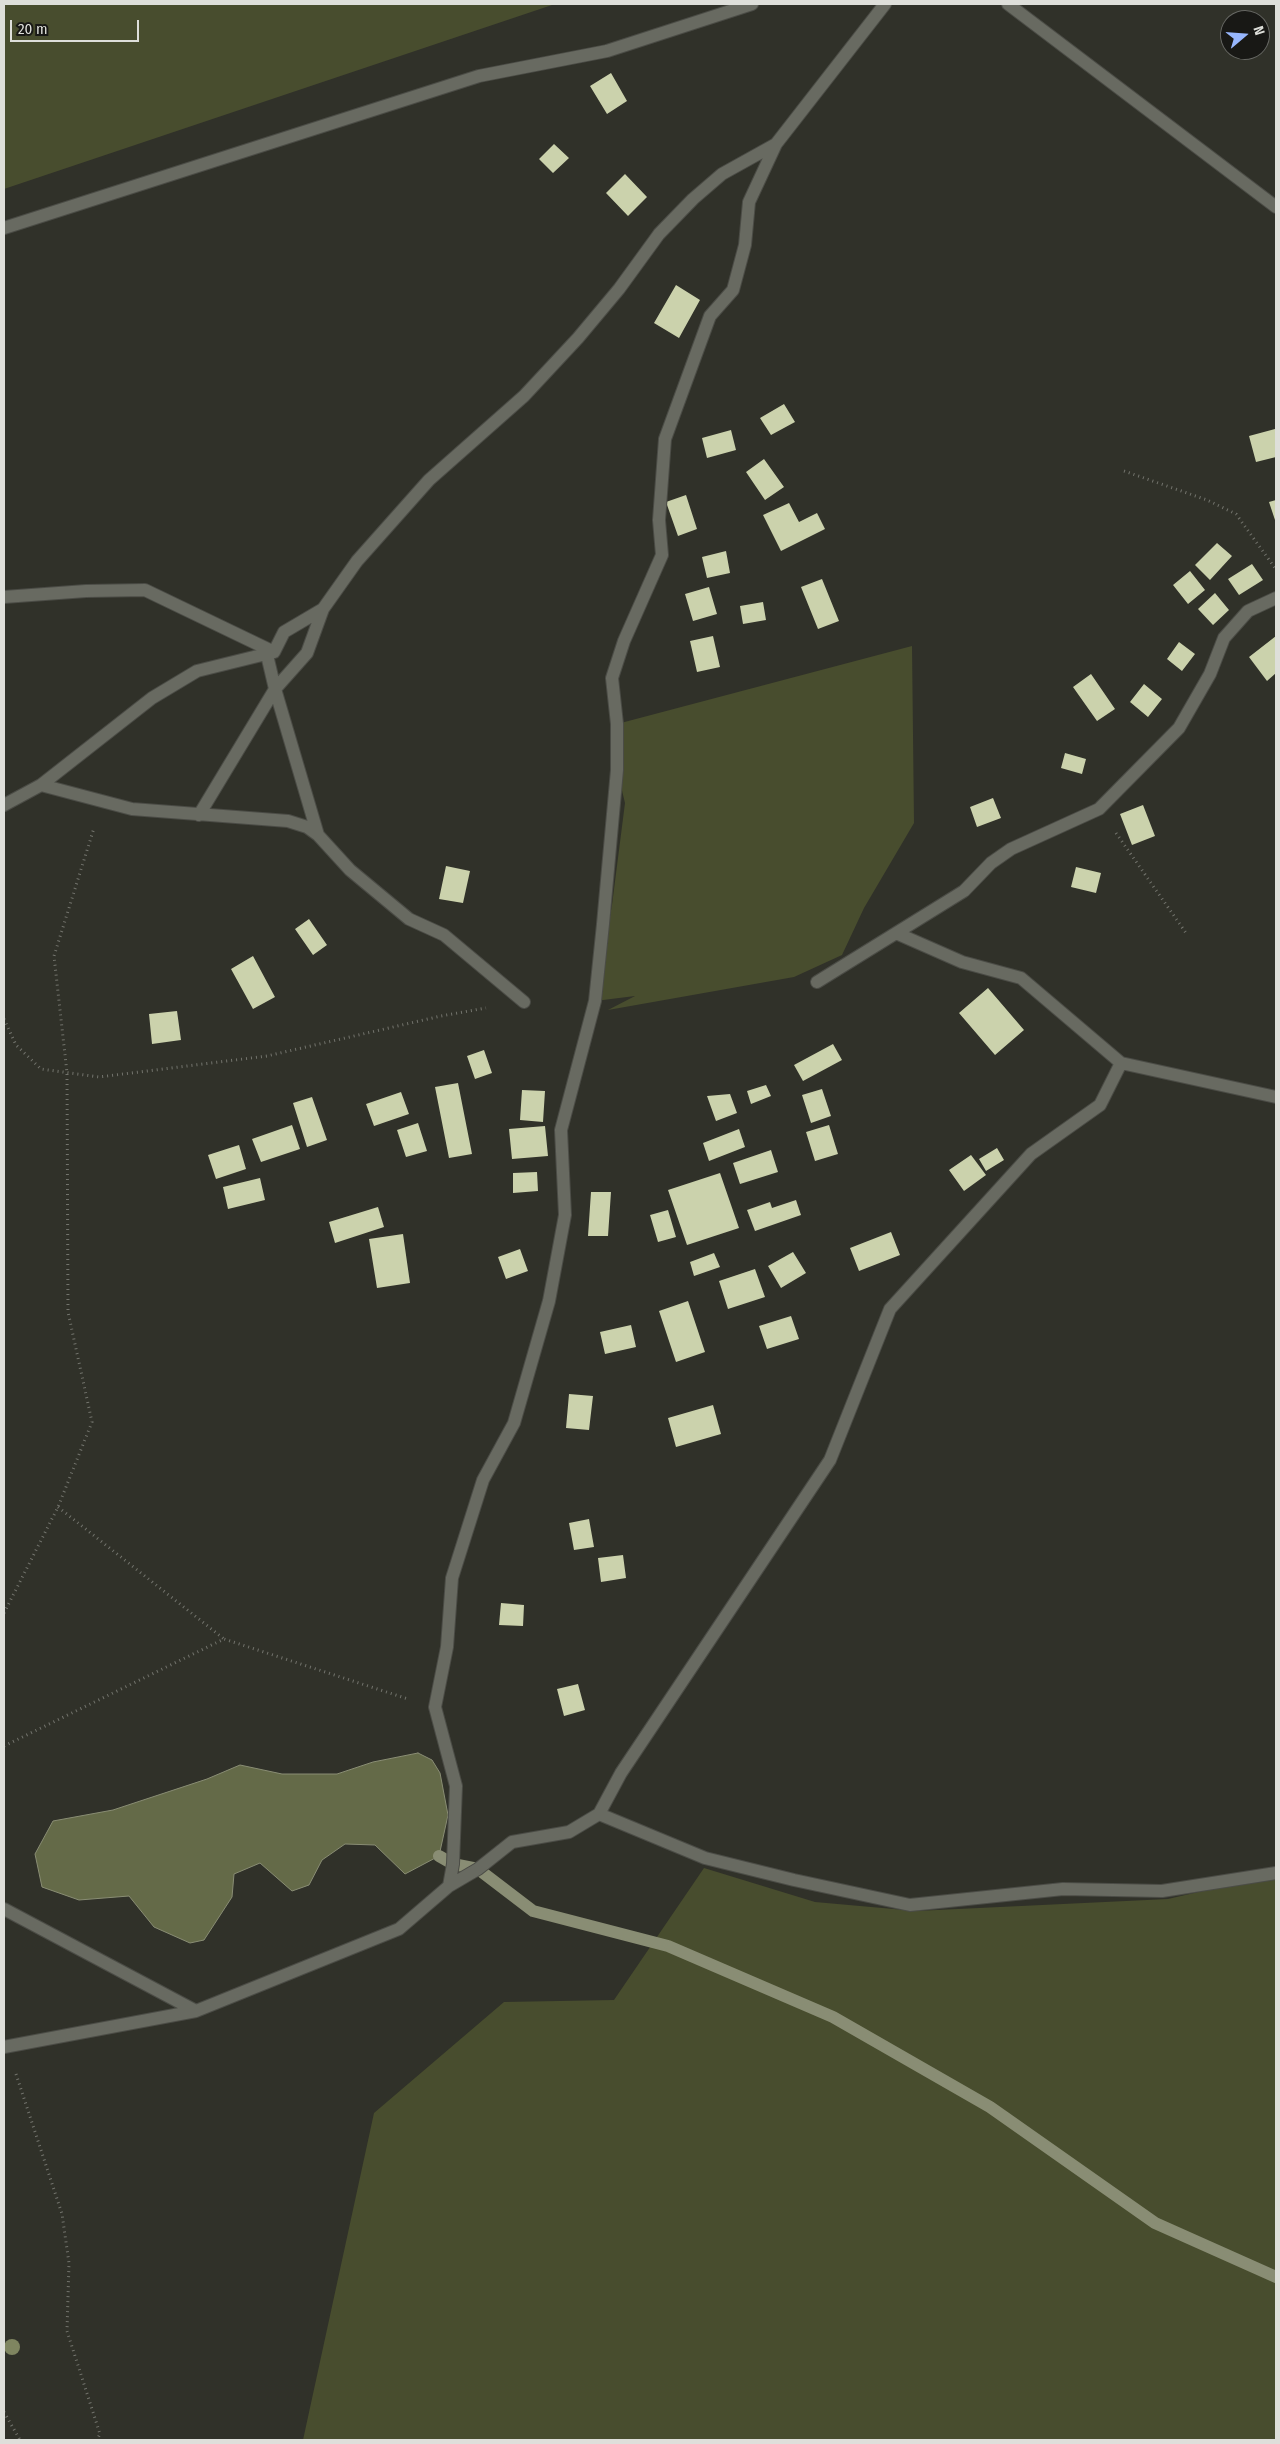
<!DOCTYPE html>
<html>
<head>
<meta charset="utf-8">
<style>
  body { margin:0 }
  #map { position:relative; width:1280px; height:2444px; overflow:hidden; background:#303129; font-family:"Fira Sans Condensed",sans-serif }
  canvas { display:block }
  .frame { position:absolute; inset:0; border:5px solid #dedfda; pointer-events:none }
  .north { position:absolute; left:1220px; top:10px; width:50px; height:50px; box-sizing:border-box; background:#181815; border:1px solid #676864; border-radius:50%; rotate:72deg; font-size:14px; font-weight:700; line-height:20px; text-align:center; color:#dedfda }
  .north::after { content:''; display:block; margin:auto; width:18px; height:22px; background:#97b6fd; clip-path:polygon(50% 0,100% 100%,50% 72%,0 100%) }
  .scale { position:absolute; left:10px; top:20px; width:129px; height:22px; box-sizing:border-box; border:2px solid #dedfda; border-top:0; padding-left:6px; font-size:15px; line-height:18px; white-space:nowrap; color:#dedfda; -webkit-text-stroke:4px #181815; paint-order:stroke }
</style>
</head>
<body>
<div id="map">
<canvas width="1280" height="2444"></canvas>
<div class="frame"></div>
<div class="north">N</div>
<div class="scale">20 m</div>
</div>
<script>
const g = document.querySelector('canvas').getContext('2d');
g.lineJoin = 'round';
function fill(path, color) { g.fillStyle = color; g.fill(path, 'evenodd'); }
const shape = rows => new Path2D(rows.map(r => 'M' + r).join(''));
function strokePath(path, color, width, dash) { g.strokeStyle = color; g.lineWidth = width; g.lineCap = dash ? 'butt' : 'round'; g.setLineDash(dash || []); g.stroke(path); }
const green = shape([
  [4,4,555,4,4,189],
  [912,646,914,823,864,908,842,955,794,977,608,1010,635,996,595,1001,612,905,625,803,617,770,617,724],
  [704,1868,815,1902,916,1911,1168,1899,1276,1874,1276,2440,303,2440,374,2113,504,2002,614,2000]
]);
const water = shape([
  [418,1753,432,1760,440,1773,448,1815,439,1856,405,1874,375,1845,345,1844,322,1860,309,1885,292,1891,260,1863,234,1874,232,1897,204,1940,190,1943,154,1927,129,1896,79,1900,42,1887,35,1854,53,1821,113,1810,207,1779,240,1765,282,1774,337,1774,373,1762,418,1753]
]);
const stream = shape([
  [439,1856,453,1864,478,1869,533,1911,668,1946,833,2017,990,2107,1155,2223,1276,2277]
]);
const building = shape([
  [611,73,627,101,607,114,590,86],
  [554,144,569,158,553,173,539,159],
  [625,174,647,197,628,216,606,193],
  [676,285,700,300,679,338,654,323],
  [784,404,795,422,771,435,760,418],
  [1275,429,1276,457,1256,462,1249,436],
  [731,430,736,450,707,458,702,438],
  [764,459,784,487,765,500,746,472],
  [686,495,697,529,678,536,666,502],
  [1276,500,1276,523,1269,502],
  [789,503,799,522,817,513,825,529,781,551,763,515],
  [1217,543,1232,556,1210,580,1195,565],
  [726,551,730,573,707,578,702,557],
  [1252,564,1263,580,1239,595,1228,579],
  [1190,571,1205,590,1188,604,1173,585],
  [822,579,839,621,818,629,801,587],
  [709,587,717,614,693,621,685,594],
  [1215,593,1229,610,1213,625,1198,609],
  [763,602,766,620,743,624,740,606],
  [713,636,720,667,697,672,690,641],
  [1276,636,1276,673,1267,681,1249,657],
  [1179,642,1195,654,1182,671,1167,659],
  [1091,674,1115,709,1097,721,1073,687],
  [1144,684,1162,699,1148,717,1130,702],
  [1065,753,1086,759,1082,774,1061,768],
  [993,798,1001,818,977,827,970,807],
  [1143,805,1155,836,1132,845,1120,814],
  [446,866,470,871,463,903,439,899],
  [1076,867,1101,873,1096,893,1071,887],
  [309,919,327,945,313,955,295,929],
  [253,956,275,997,253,1009,231,969],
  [988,988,1024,1030,995,1055,959,1013],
  [177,1011,181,1040,152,1044,149,1014],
  [833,1044,842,1060,803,1081,794,1065],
  [484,1050,492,1073,475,1079,467,1056],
  [458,1083,472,1154,449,1158,435,1087],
  [766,1085,771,1096,751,1104,747,1091],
  [822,1089,831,1116,811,1123,802,1095],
  [522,1090,545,1091,543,1122,520,1120],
  [401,1092,409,1114,374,1126,366,1104],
  [730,1094,737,1113,716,1121,707,1096],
  [312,1097,327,1140,307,1147,293,1103],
  [418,1123,427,1151,406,1157,397,1130],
  [292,1125,300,1149,261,1162,252,1139],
  [829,1125,838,1154,815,1161,806,1132],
  [545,1126,548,1156,512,1159,509,1129],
  [739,1129,745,1147,709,1161,703,1143],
  [239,1145,246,1169,216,1179,208,1155],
  [997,1148,1004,1160,986,1171,979,1159],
  [771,1150,778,1172,740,1184,733,1163],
  [971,1155,986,1175,964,1191,949,1170],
  [537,1172,538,1191,513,1193,513,1173],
  [720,1173,739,1228,687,1245,668,1190],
  [260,1178,265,1200,228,1209,223,1187],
  [591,1192,611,1192,608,1236,588,1236],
  [796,1200,801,1215,755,1231,747,1210,770,1202,772,1208],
  [378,1207,384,1227,335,1243,329,1222],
  [668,1210,676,1237,658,1242,650,1215],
  [891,1232,900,1255,859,1271,850,1248],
  [403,1234,410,1283,377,1288,369,1239],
  [520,1249,528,1271,506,1279,498,1257],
  [793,1252,806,1273,781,1288,768,1266],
  [714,1253,720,1267,694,1276,690,1262],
  [755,1269,765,1297,728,1309,719,1281],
  [688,1301,705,1352,676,1362,659,1311],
  [791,1316,799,1339,767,1349,759,1326],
  [631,1325,636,1347,605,1354,600,1332],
  [569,1394,593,1396,589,1430,566,1428],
  [713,1405,721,1434,676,1447,668,1418],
  [589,1519,594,1547,574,1550,569,1523],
  [623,1555,626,1578,601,1582,598,1558],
  [501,1603,524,1605,523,1626,499,1625],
  [578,1684,585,1710,564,1716,557,1689]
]);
const path = shape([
  [1124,471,1207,500,1236,514,1275,568],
  [1116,833,1186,933],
  [4,1019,16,1045,41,1069,99,1077,267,1056,441,1016,486,1008],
  [58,1507,224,1639],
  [4,1613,58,1507,92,1422,68,1312,67,1073,54,956,94,828],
  [4,1746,224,1639,408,1699],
  [16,2074,62,2214,69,2263,67,2331,100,2434,97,2440],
  [4,2412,20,2440]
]);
const minor = shape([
  [1008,4,1276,207],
  [4,228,479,76,607,51,752,4],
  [4,597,86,591,145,590,274,652],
  [41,785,132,809,288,821,307,827,318,835,350,870,409,919,444,935,524,1002],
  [4,805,41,785,152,698,197,671,274,652,284,632,323,609,357,561,429,480,524,396,578,338,619,289,659,234,693,199,722,174,776,144],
  [199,815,275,689,267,655],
  [318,835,275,689,307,653,323,609],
  [896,933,962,962,1021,978,1121,1063,1276,1097],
  [817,982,964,891,991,863,1011,849,1099,809,1179,728,1210,674,1224,638,1248,611,1276,598],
  [599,1814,705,1858,794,1880,910,1905,1063,1889,1162,1891,1276,1873],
  [449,1886,453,1864,456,1786,435,1707,447,1647,452,1578,483,1480,514,1423,549,1301,565,1215,561,1130,595,1001,603,924,617,770,617,724,612,678,624,641,662,555,659,520,665,439,710,316,733,290,745,245,749,202,776,144,885,4],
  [4,1909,196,2011],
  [4,2047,196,2011,399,1929,449,1886,478,1869,512,1842,569,1832,599,1814,621,1773,830,1460,890,1309,1031,1154,1100,1105,1121,1063]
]);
const trees = [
  [12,2347]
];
fill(green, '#484d2e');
fill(water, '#646a48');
strokePath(water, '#898d74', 1);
strokePath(stream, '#898d74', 12);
fill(building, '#cbd2ac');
strokePath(minor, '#4b4c46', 14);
strokePath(path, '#73746d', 3, [1, 4]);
strokePath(minor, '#686a61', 12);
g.fillStyle = '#7f8560';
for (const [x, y] of trees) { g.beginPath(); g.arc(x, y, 8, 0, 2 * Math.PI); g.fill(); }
</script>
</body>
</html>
